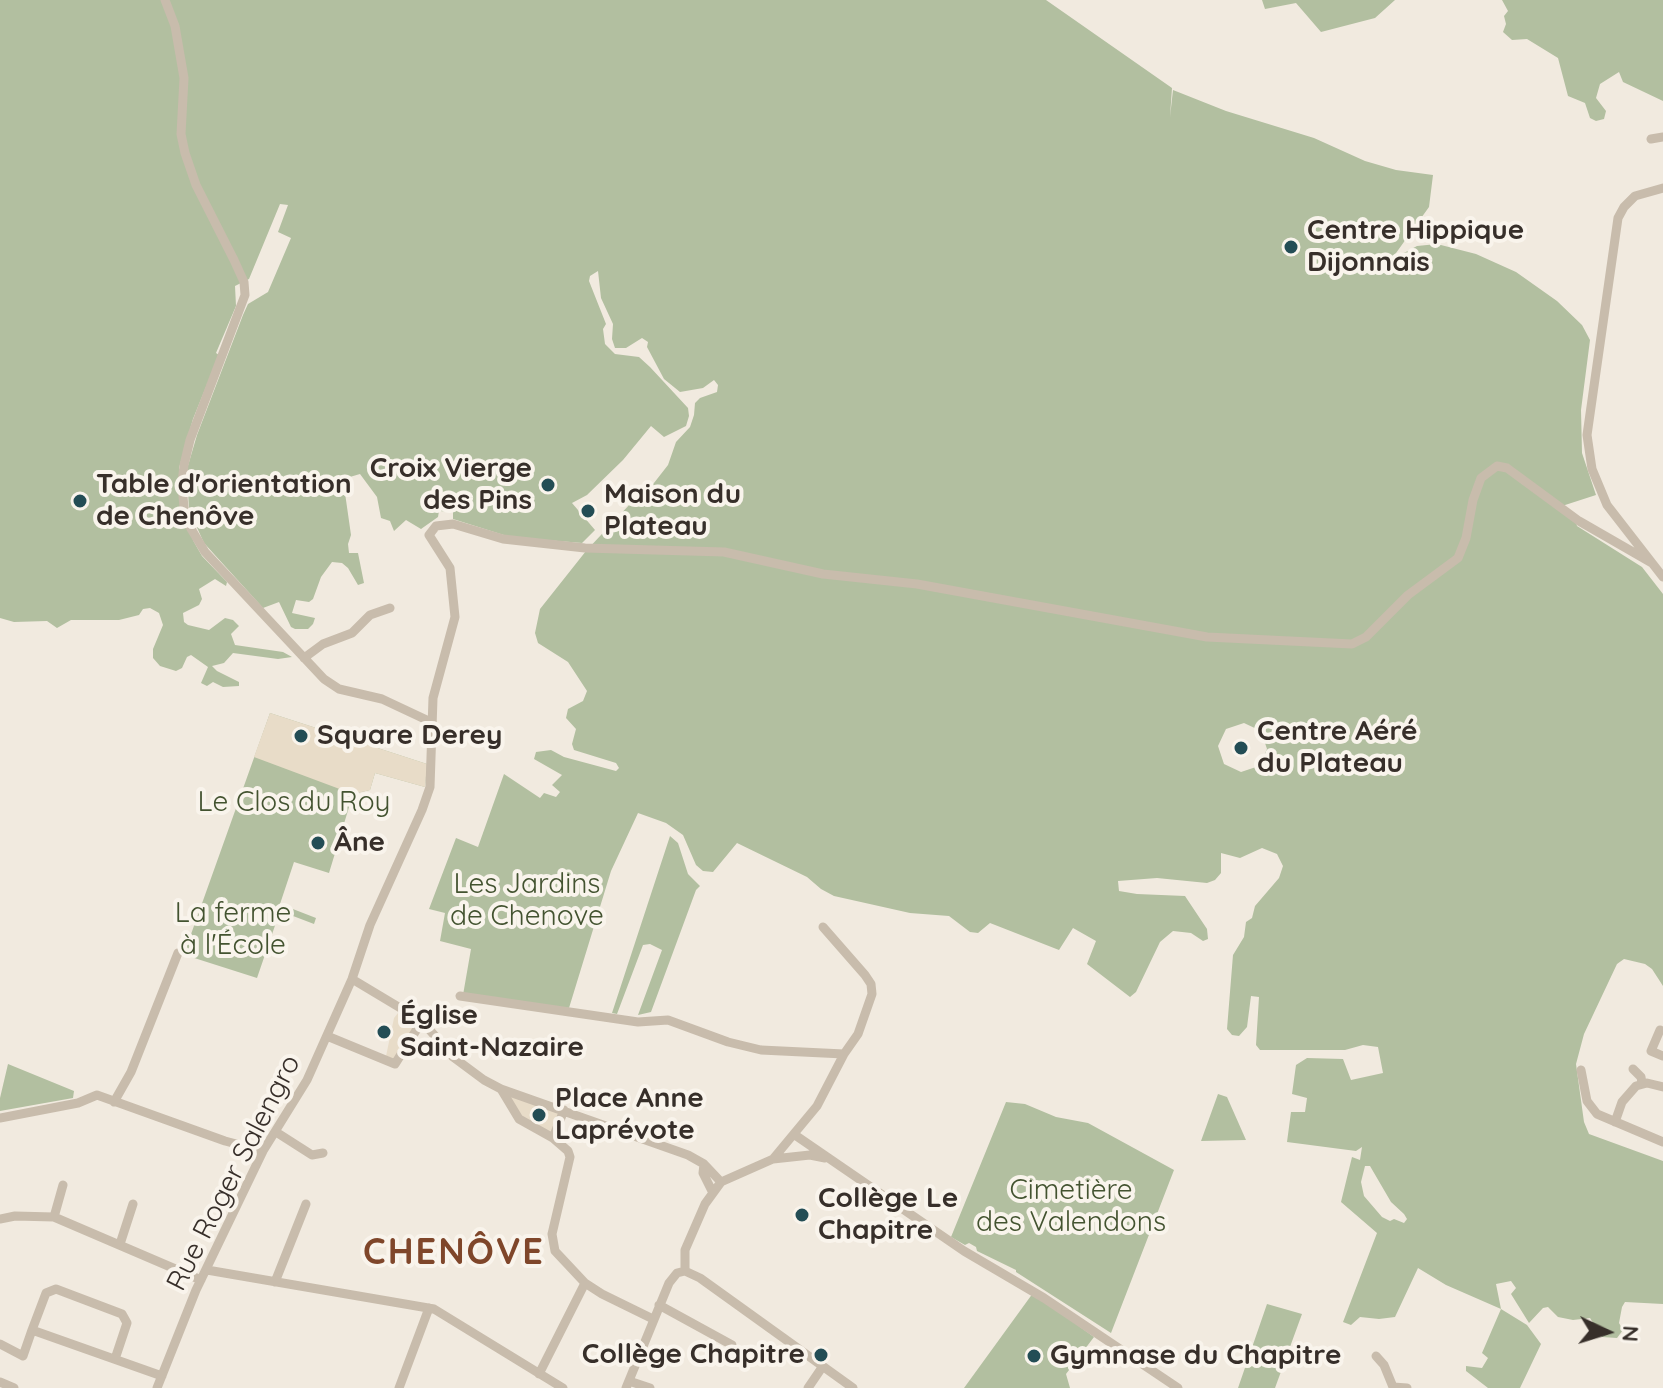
<!DOCTYPE html>
<html>
<head>
<meta charset="utf-8">
<style>
  body { margin:0 }
  #map { position:relative; width:1663px; height:1388px; overflow:hidden; background:#f1eadf; font-family:Quicksand,sans-serif }
  canvas { display:block }
  .north { position:absolute; left:1567px; top:1292px; width:80px; height:80px; -webkit-text-stroke:6px #f9f4ec; paint-order:stroke; rotate:94deg; font-size:22px; font-weight:700; line-height:32px; text-align:center; color:#372f2a }
  .north::after { content:''; display:block; margin:auto; width:28px; height:36px; background:#372f2a; clip-path:polygon(50% 0,100% 100%,50% 72%,0 100%) }
</style>
</head>
<body>
<div id="map">
<canvas width="1663" height="1388"></canvas>
<div class="north">N</div>
</div>
<script>
const g = document.querySelector('canvas').getContext('2d');
g.lineJoin = 'round';
function fill(path, color) { g.fillStyle = color; g.fill(path, 'evenodd'); }
const shape = rows => new Path2D(rows.map(r => 'M' + r).join(''));
function strokePath(path, color, width, dash) { g.strokeStyle = color; g.lineWidth = width; g.lineCap = dash ? 'butt' : 'round'; g.setLineDash(dash || []); g.stroke(path); }
function label(font, color, halo, rows, align = 'center') {
  g.font = font + ' Quicksand,sans-serif'; g.lineWidth = 8; g.setLineDash([]); g.textBaseline = 'middle'; g.strokeStyle = halo; g.fillStyle = color; for (const [text, x, y, turn = 0] of rows) {
    g.save(); g.translate(x, y); g.rotate((+turn || 0) * Math.PI / 180); g.textAlign = isNaN(turn) ? turn : align; if (halo) g.strokeText(text, 0, 0); g.fillText(text, 0, 0); g.restore();
  }
}
const green = shape([
  [0,0,1046,0,1172,88,1170,117,1173,90,1226,111,1314,138,1365,161,1396,170,1433,175,1429,207,1391,260,1417,246,1437,244,1476,254,1516,272,1557,301,1582,325,1590,340,1581,410,1582,453,1596,495,1562,506,1575,518,1577,526,1642,567,1663,594,1663,986,1652,969,1645,964,1624,959,1617,964,1584,1034,1576,1064,1584,1122,1589,1134,1663,1161,1663,1304,1625,1302,1622,1307,1619,1323,1623,1330,1617,1338,1602,1337,1590,1318,1573,1320,1558,1317,1548,1307,1543,1308,1529,1323,1511,1294,1516,1288,1511,1281,1496,1284,1501,1309,1527,1325,1541,1344,1520,1388,1488,1388,1466,1371,1466,1366,1482,1368,1488,1358,1482,1353,1501,1309,1446,1285,1418,1268,1395,1317,1379,1319,1360,1317,1351,1325,1343,1322,1377,1233,1341,1202,1352,1157,1360,1160,1362,1147,1356,1151,1287,1142,1291,1112,1305,1112,1307,1098,1292,1094,1296,1065,1307,1058,1343,1059,1351,1080,1383,1073,1378,1047,1363,1045,1345,1050,1260,1050,1256,1045,1259,997,1251,996,1247,1027,1239,1036,1232,1035,1227,1029,1233,955,1244,937,1246,922,1252,918,1255,906,1279,878,1283,866,1277,854,1262,848,1240,858,1221,853,1221,873,1215,880,1207,883,1157,878,1118,881,1119,891,1137,894,1185,896,1207,929,1208,939,1203,941,1191,933,1173,931,1160,942,1136,992,1130,997,1087,964,1096,941,1073,928,1059,950,990,923,978,933,970,932,949,916,910,913,834,896,821,889,807,877,737,843,713,872,703,871,696,865,683,835,666,823,638,813,611,871,569,1008,463,995,471,949,440,941,445,913,429,909,456,838,478,847,504,774,540,798,544,793,556,797,560,792,552,785,562,775,534,759,536,752,551,750,564,757,616,771,619,768,616,763,574,750,572,744,576,729,566,718,568,709,583,701,587,691,568,662,538,643,535,633,540,609,586,551,630,504,636,506,668,465,676,442,690,427,694,415,695,403,700,398,717,392,718,385,714,380,703,388,680,392,664,379,647,347,648,342,642,338,626,348,615,348,612,339,613,324,601,298,598,271,590,276,589,281,606,324,603,329,605,344,615,354,639,357,650,367,688,408,689,416,686,426,664,437,651,426,623,460,587,495,572,503,595,530,582,543,510,537,453,519,453,512,439,511,438,517,421,529,406,520,394,531,390,521,381,518,377,497,360,474,343,479,351,535,348,544,349,553,358,553,364,583,358,585,348,568,342,563,332,562,321,577,313,599,309,602,296,600,292,613,315,618,313,624,308,629,295,629,291,627,279,602,263,608,204,543,189,510,188,491,187,469,197,435,243,315,248,304,268,292,291,238,278,232,288,205,280,204,249,279,235,286,236,306,216,353,219,355,193,419,179,468,181,513,194,542,202,556,227,582,226,586,215,579,199,589,202,599,199,605,183,613,184,622,188,625,209,630,225,618,233,620,239,626,231,634,235,645,283,652,292,657,278,659,233,653,224,663,212,666,217,671,239,682,239,686,223,687,213,682,207,686,201,683,208,667,191,655,187,657,182,668,176,671,160,666,153,658,153,649,163,625,159,613,150,608,143,609,139,615,119,620,71,620,57,628,47,621,14,622,0,618],
  [1244,723,1261,731,1267,749,1259,766,1241,772,1224,764,1218,746,1226,729],
  [1365,1166,1370,1166,1391,1202,1404,1214,1407,1219,1404,1223,1394,1219,1390,1221,1382,1217,1364,1196,1361,1182],
  [1262,0,1395,0,1375,18,1321,32,1296,3,1265,9],
  [1502,0,1663,0,1663,101,1623,82,1619,72,1600,84,1596,98,1606,111,1604,119,1596,121,1590,118,1585,103,1568,96,1558,58,1527,39,1512,40,1503,32,1506,24,1504,16,1508,11],
  [270,713,427,764,425,787,375,773,370,790,353,794,329,873,294,862,280,904,316,918,314,924,280,911,257,978,188,956,185,951],
  [670,836,678,843,688,874,700,886,696,890,651,1012,638,1015,662,950,650,944,643,945,617,1014,612,1013],
  [8,1064,74,1091,73,1098,0,1111,0,1098],
  [1218,1094,1227,1097,1246,1140,1201,1141],
  [1006,1102,1025,1104,1056,1117,1088,1123,1174,1170,1111,1333,1016,1272,1016,1270,977,1251,976,1247,969,1243,965,1245,951,1237],
  [1033,1293,1094,1337,1066,1374,1070,1388,964,1388],
  [1267,1304,1302,1314,1275,1388,1238,1388]
]);
const plaza = shape([
  [270,713,427,764,425,787,375,773,370,790,353,794,254,757],
  [402,1008,422,1021,395,1064,385,1061,394,1018],
  [501,1089,564,1110,553,1138,519,1119]
]);
const minor = shape([
  [165,0,175,26,184,78,181,134,185,153,196,185,234,260,244,282,245,295,190,440,184,465,182,484,184,508,190,527,205,552,324,679,339,689,382,699,431,722],
  [1651,139,1663,137],
  [1663,188,1635,196,1624,207,1618,218,1587,435,1592,469,1607,505,1663,577],
  [304,658,323,644,352,633,370,615,390,608],
  [352,979,422,1021,453,1057,484,1080,501,1089,688,1155,704,1164,721,1182],
  [460,996,638,1022,668,1020,728,1042,761,1050,844,1054],
  [1660,1030,1651,1051,1663,1056],
  [327,1036,395,1064,422,1021],
  [1633,1069,1641,1077,1642,1083],
  [1581,1070,1587,1101,1597,1114,1663,1142],
  [501,1089,519,1119,553,1138,568,1151,570,1157,552,1234,555,1251,585,1283,602,1294,653,1319],
  [114,1102,131,1072,178,953],
  [0,1118,78,1103,97,1095,225,1141,263,1151],
  [1615,1122,1622,1102,1636,1086,1647,1083,1663,1087],
  [276,1132,312,1155,323,1153],
  [795,1135,964,1251,1044,1298,1178,1388],
  [553,1138,564,1110],
  [773,1159,817,1106,844,1054,858,1034,872,994,871,984,865,975,823,927],
  [704,1164,703,1173,713,1193],
  [54,1217,63,1185],
  [0,1219,15,1216,54,1217,201,1280],
  [120,1244,133,1204],
  [207,1270,434,1309,563,1388],
  [685,1271,685,1250,705,1204,721,1182,773,1159,810,1155,825,1158],
  [685,1271,700,1278,853,1388],
  [275,1282,306,1204],
  [659,1305,732,1345],
  [32,1330,46,1293,56,1289,122,1314,127,1323,115,1359],
  [0,1344,23,1356,32,1330,162,1376],
  [1376,1356,1384,1365,1393,1387],
  [539,1374,585,1283],
  [629,1381,650,1388],
  [0,1382,14,1388],
  [1393,1387,1407,1388],
  [157,1388,196,1290,263,1151,307,1080,352,979,370,925,422,810,430,787,433,698,455,617,450,568,429,535,436,526,453,524,503,539,585,548,724,552,823,574,917,584,1207,637,1352,644,1366,637,1408,595,1458,558,1466,538,1473,500,1481,478,1497,466,1507,468,1579,521,1652,563],
  [399,1388,429,1308],
  [626,1388,669,1283,677,1273,685,1271],
  [808,1388,823,1366]
]);
const markers = [
  [1291,247,8,"#234d55"],
  [548,485,8,"#234d55"],
  [80,501,8,"#234d55"],
  [588,511,8,"#234d55"],
  [301,736,8,"#234d55"],
  [1241,748,8,"#234d55"],
  [318,843,8,"#234d55"],
  [384,1032,8,"#234d55"],
  [539,1115,8,"#234d55"],
  [802,1215,8,"#234d55"],
  [821,1355,8,"#234d55"],
  [1034,1356,8,"#234d55"]
];
const poiNames = [
  ["Centre Hippique",1307,231],
  ["Dijonnais",1307,263],
  ["Croix Vierge",532,469,"right"],
  ["des Pins",532,501,"right"],
  ["Table d'orientation",96,485],
  ["de Chenôve",96,517],
  ["Maison du",604,495],
  ["Plateau",604,527],
  ["Centre Aéré",1257,732],
  ["du Plateau",1257,764],
  ["Square Derey",317,736],
  ["Âne",334,843],
  ["Église",400,1016],
  ["Saint-Nazaire",400,1048],
  ["Place Anne",555,1099],
  ["Laprévote",555,1131],
  ["Collège Le",818,1199],
  ["Chapitre",818,1231],
  ["Collège Chapitre",805,1355,"right"],
  ["Gymnase du Chapitre",1050,1356]
];
const parkNames = [
  ["Le Clos du Roy",294,803],
  ["Les Jardins",527,885],
  ["de Chenove",527,917],
  ["La ferme",233,914],
  ["à l'École",233,946],
  ["Cimetière",1071,1191],
  ["des Valendons",1071,1223]
];
const streetNames = [
  ["Rue Roger Salengro",234,1173,-63]
];
const districtNames = [
  ["CHENÔVE",454,1253]
];
fill(green, '#b2bfa0');
fill(plaza, '#e8dcc8');
strokePath(minor, '#c8bcac', 9);
for (const [x, y, r, color] of markers) { const dot = new Path2D(); dot.arc(x, y, r, 0, 2 * Math.PI); g.fillStyle = color; g.fill(dot); strokePath(dot, '#f9f4ec', 3); }
label('bold 28px', '#372f2a', '#f9f4ec', poiNames, 'left');
label('28px', '#435330', '#f9f4ec', parkNames);
label('28px', '#372f2a', '#f9f4ec', streetNames);
g.letterSpacing = '2px';
label('bold 36px', '#7f462a', '#f9f4ec', districtNames);
g.letterSpacing = '0px';
</script>
</body>
</html>
